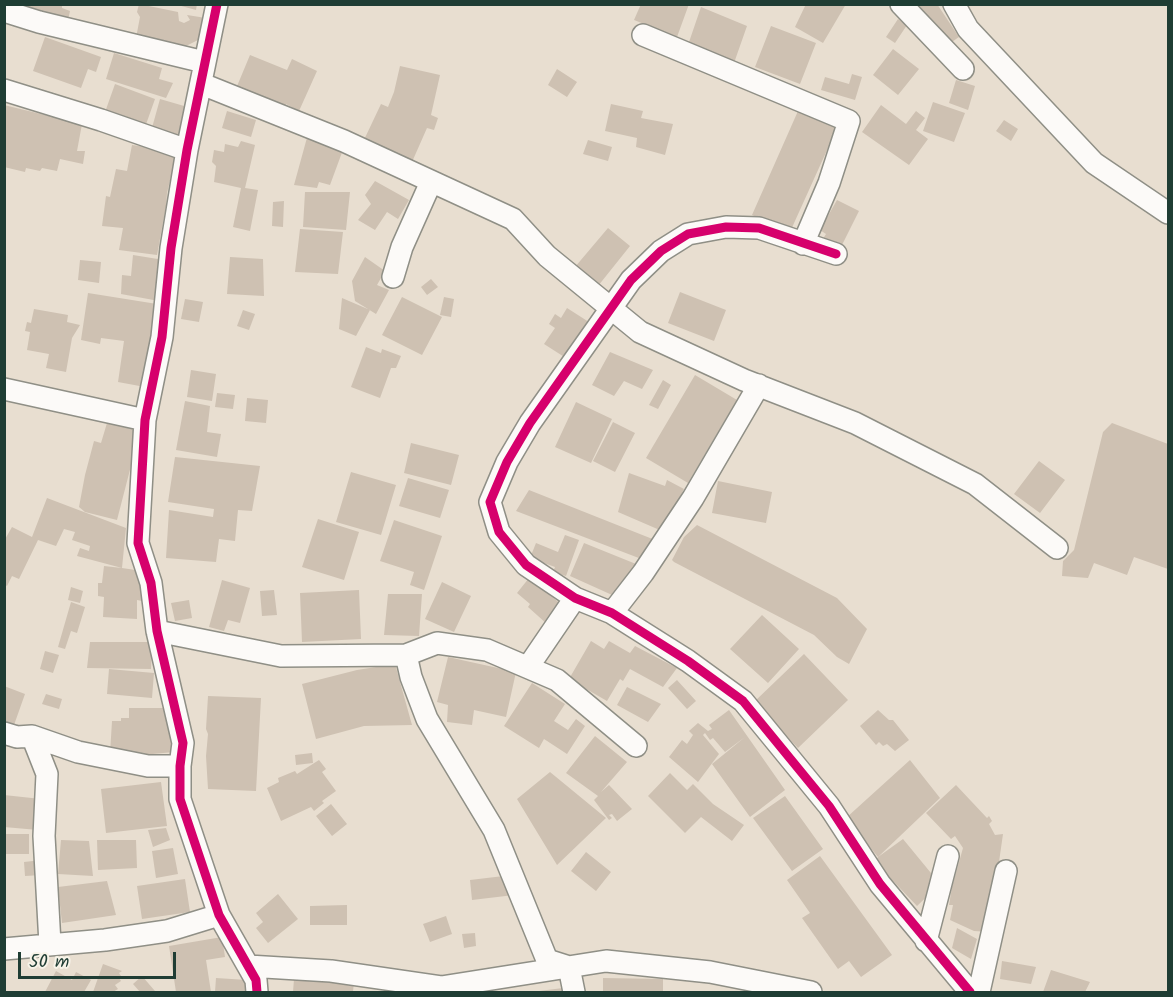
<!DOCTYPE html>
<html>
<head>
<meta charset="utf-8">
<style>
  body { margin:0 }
  #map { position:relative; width:1173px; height:997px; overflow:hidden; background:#e8ded0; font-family:Kalam,sans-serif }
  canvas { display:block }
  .frame { position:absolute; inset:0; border:6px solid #1f3d34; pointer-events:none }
  .scale { position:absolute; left:18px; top:952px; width:158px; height:27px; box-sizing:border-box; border:3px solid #1f3d34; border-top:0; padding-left:8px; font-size:18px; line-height:21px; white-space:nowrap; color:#1f3d34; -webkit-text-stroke:4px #f7f3e8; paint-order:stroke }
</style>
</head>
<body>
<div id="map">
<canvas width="1173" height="997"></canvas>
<div class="frame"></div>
<div class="scale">50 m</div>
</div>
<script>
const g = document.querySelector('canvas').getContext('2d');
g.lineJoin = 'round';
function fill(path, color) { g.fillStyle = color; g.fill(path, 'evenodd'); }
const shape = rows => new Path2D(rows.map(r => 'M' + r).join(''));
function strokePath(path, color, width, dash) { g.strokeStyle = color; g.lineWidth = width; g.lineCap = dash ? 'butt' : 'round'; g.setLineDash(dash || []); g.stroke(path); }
const building = shape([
  [19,4,62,4,62,8,70,11,68,20,18,8],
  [139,4,178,12,179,21,184,23,190,20,187,15,206,18,202,38,186,46,177,48,136,38,140,17,137,12],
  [174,4,197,4,196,10],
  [641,4,689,4,677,37,634,20],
  [806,4,846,4,823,43,795,27],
  [916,4,937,4,959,37,946,46],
  [701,7,747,26,734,63,688,45],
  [898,19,907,25,895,43,886,37],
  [771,26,816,43,800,84,755,67],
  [45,37,101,57,96,72,88,69,81,88,33,71],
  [893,49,919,69,898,95,873,75],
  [114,53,162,68,159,79,173,83,166,98,106,79],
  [250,55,287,70,292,59,317,71,299,111,286,104,282,112,235,91],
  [400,66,440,75,431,115,438,118,434,130,427,128,412,162,363,142,381,104,388,107,394,92],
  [557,69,577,82,567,97,548,85],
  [852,74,862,77,855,100,821,90,825,77,849,84],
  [956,80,975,86,968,110,949,103],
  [115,84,155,99,144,130,104,115],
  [160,99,191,108,181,144,150,135],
  [933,102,965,113,954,142,923,131],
  [611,104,643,111,641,118,673,124,665,155,636,147,637,138,605,131],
  [4,105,82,124,77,151,85,151,83,164,60,159,57,171,42,168,40,171,26,168,25,172,4,167],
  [881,105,906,124,916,111,925,118,916,130,928,139,909,165,862,132],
  [227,111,256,120,251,137,222,128],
  [798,111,837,128,790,232,752,215],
  [1004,120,1018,129,1011,141,996,131],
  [308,134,344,147,330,185,319,182,317,188,294,185],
  [588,140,612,147,608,161,583,154],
  [241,141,255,145,245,188,258,190,250,231,233,227,241,188,214,182,216,166,212,162,214,150,224,152,225,144,238,147],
  [132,145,177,151,167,193,166,206,157,255,119,250,123,228,102,226,106,196,110,197,116,169,127,171],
  [375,181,409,200,398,219,387,212,375,230,358,220,371,204,365,195],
  [305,192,350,192,346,230,303,227],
  [837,200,859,211,839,251,821,242,826,234,820,230],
  [284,201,283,227,272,226,273,202],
  [608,228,630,246,598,286,575,267],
  [300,229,343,232,338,274,295,272],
  [133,255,164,260,159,301,121,294,122,275,131,276],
  [230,257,263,259,264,296,227,294],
  [365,257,385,271,377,285,389,290,376,314,355,301,352,281],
  [80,260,101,262,99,283,78,280],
  [431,279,438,287,427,295,421,287],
  [680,292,726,310,714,341,668,323],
  [88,293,157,304,145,387,118,382,124,341,101,338,100,344,81,340],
  [402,297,442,317,422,355,382,335],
  [444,297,454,299,451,317,440,315],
  [342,298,370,310,356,336,339,329],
  [185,299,203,302,199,322,181,319],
  [567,308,592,324,569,360,544,344,555,328,549,324,555,314,561,318],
  [34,309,68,315,67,322,80,325,72,338,66,372,46,368,49,354,27,350,30,332,25,331,27,322,31,323],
  [243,310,255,314,249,330,237,326],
  [366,347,381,353,382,349,401,356,396,368,391,368,380,398,351,387],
  [610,352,653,370,642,389,624,381,614,396,592,385],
  [191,370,216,374,212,401,187,397],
  [695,375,737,400,688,483,646,458],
  [663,380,671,385,658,409,649,405],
  [217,393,235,395,233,409,215,407],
  [247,398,268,400,266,423,245,421],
  [185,401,210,406,207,432,221,434,217,457,176,450],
  [576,402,612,419,591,463,555,447],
  [613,422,635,433,615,472,593,461],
  [107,423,140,431,117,520,85,512,79,507,85,475,94,441,101,443],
  [1112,423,1168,444,1168,569,1134,557,1127,575,1094,563,1088,578,1062,576,1063,561,1074,550,1103,432],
  [411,443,459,455,451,485,404,473],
  [175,457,260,466,252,511,238,510,235,541,219,539,216,562,166,558,169,510,213,517,214,509,168,502],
  [1039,461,1065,480,1040,513,1014,494],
  [351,472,396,485,381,535,336,522],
  [629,473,665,486,667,480,684,489,662,531,618,512],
  [408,478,449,490,440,518,399,506],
  [718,481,772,492,766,523,712,513],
  [529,490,655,540,644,560,516,511],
  [47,498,126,528,122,568,142,571,142,601,137,600,137,619,103,617,104,597,98,596,98,583,102,583,104,566,122,568,77,556,80,548,89,551,90,546,72,540,75,532,64,529,56,546,38,540,19,579,12,576,7,586,4,584,4,541,12,527,32,537],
  [318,519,359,532,344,580,302,567],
  [394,520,442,536,424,590,410,585,414,572,380,561],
  [697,525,837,598,867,629,849,664,837,657,814,635,674,562,672,560,684,537],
  [565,535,579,540,566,576,553,572,555,567,530,558,536,543,558,552],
  [584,543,636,564,621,599,570,576],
  [529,578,562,605,547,624,528,607,530,604,517,593],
  [222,580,250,588,240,623,228,620,224,631,209,627],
  [442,582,471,596,454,632,425,619],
  [71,587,83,591,80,603,68,600],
  [274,590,277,615,262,616,260,591],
  [359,590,361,639,302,642,300,593],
  [388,594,422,594,419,636,384,635],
  [189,600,192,618,175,621,171,603],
  [71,602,85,607,77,633,71,631,65,649,58,647],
  [762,615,799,649,768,683,730,649],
  [591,641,604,649,609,641,630,653,635,646,677,668,663,687,630,669,623,681,620,679,607,701,569,679],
  [90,642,148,642,152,648,151,669,87,668],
  [45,651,59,655,53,673,40,669],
  [804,654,848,700,798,748,754,702],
  [448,657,516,672,506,717,474,710,472,725,447,722,448,705,437,702],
  [395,664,412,725,364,726,316,739,302,684,357,670],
  [109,669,154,673,152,698,107,694],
  [677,680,696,701,687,709,668,688],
  [532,683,565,704,554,721,568,730,576,719,585,726,567,754,544,739,539,748,504,726],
  [4,686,25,694,14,725,4,722],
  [627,687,661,704,648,722,617,705],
  [46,694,62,699,59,709,42,704],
  [208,696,261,698,256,791,208,789,206,756,208,734,206,729],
  [129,708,165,708,168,729,172,733,171,740,175,747,174,752,131,756,110,754,112,721,121,721,121,718,129,718],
  [729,710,785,790,750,817,712,764,745,737,725,752,713,738,710,740,705,733,703,735,719,754,698,782,669,757,682,740,687,744,693,735,689,731,698,723,708,731,712,729,709,725],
  [878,710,889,720,893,720,909,740,895,751,887,744,883,746,879,742,876,745,860,726],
  [595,736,627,762,601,792,609,785,632,809,617,821,612,814,609,815,612,818,609,820,594,800,598,796,566,773],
  [312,753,313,763,296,765,295,755],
  [319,760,326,769,322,772,336,791,322,801,324,803,314,811,311,807,281,821,267,788,279,782,278,778,295,771,297,774],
  [910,760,940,798,878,857,903,839,940,884,917,906,875,862,878,857,846,818],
  [550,772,606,818,557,865,517,799],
  [670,773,687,790,693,784,713,804,744,825,732,841,701,817,685,833,648,796],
  [161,782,167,826,106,833,101,789],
  [956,785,987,818,989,816,992,821,989,824,995,835,1003,834,989,932,974,931,950,920,953,905,949,905,952,887,963,848,955,836,951,839,926,813],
  [4,795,41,799,38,830,4,827],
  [785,796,823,849,792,871,753,818],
  [331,804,347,824,332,836,316,816],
  [166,828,170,840,153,847,148,830],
  [4,834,29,834,29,854,4,854],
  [61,840,89,841,93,876,58,874],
  [97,840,136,840,137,868,98,870],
  [173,848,178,874,156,878,152,851],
  [586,852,611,872,596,891,571,871],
  [820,856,892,955,861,977,849,961,838,969,802,918,810,913,787,880],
  [42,860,42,875,25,876,24,862],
  [512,875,514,895,472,900,470,880],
  [185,879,190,912,142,919,137,886],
  [107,881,116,915,62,923,58,887],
  [278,894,298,919,268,943,256,928,263,922,256,913],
  [347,905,347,925,310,925,310,906],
  [446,916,452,934,430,942,423,924],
  [957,928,977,939,971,959,952,948],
  [475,933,476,946,464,948,462,934],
  [222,937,225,957,206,960,211,992,176,992,169,946],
  [1002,961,1036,967,1031,984,1000,979],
  [103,964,122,971,119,973,121,976,119,978,121,981,115,985,118,989,113,992,93,992],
  [1051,970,1090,982,1085,992,1043,992],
  [56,971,72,980,76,972,91,980,84,992,45,992],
  [142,976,155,991,140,992,133,984],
  [216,978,247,980,246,992,215,992],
  [603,978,663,979,663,992,603,992],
  [294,979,354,981,353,992,293,992],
  [563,988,564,992,539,992,539,991]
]);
const minor = shape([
  [217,4,187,150,171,248,162,337,145,420,138,543,151,583,157,631,183,743,180,766,180,799,219,915,256,980,257,992],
  [901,4,963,69],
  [954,4,968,29,1094,163,1168,213],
  [4,11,39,22,204,62],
  [643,35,849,121,829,183,803,244],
  [202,84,344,141,513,219,547,256,640,332,744,380,855,423,975,484,1057,548],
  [4,90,101,120,187,150],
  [836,254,759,228,726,227,688,234,661,251,631,280,530,423,507,462,490,502,499,532,526,565,575,598,612,613,688,661,743,701,829,806,880,884,970,992],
  [393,277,402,247,431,182],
  [4,389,145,420],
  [612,613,643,573,693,498,759,385],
  [157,631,281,656,406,655,437,643,487,650,557,680,636,746],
  [406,655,411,677,427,719,494,830,547,960,569,967,574,992],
  [528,667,575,598],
  [4,733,17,737,32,736,47,774,44,836,50,944],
  [32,736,78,752,148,766,180,766],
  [926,941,948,856],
  [4,949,105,940,167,931,219,915],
  [248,966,331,971,441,987,606,961,710,972,811,992],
  [979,992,1006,871]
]);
const cycleway = shape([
  [217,4,187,150,171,248,162,337,145,420,138,543,151,583,157,631,183,743,180,766,180,799,219,915,256,980,257,992],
  [836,254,759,228,726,227,688,234,661,251,631,280,530,423,507,462,490,502,499,532,526,565,575,598,612,613,688,661,743,701,829,806,880,884,970,992]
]);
fill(building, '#cec1b2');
strokePath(minor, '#8f8f86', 24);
strokePath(minor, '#fcfaf8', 21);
strokePath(cycleway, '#d6006c', 9);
</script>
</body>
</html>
